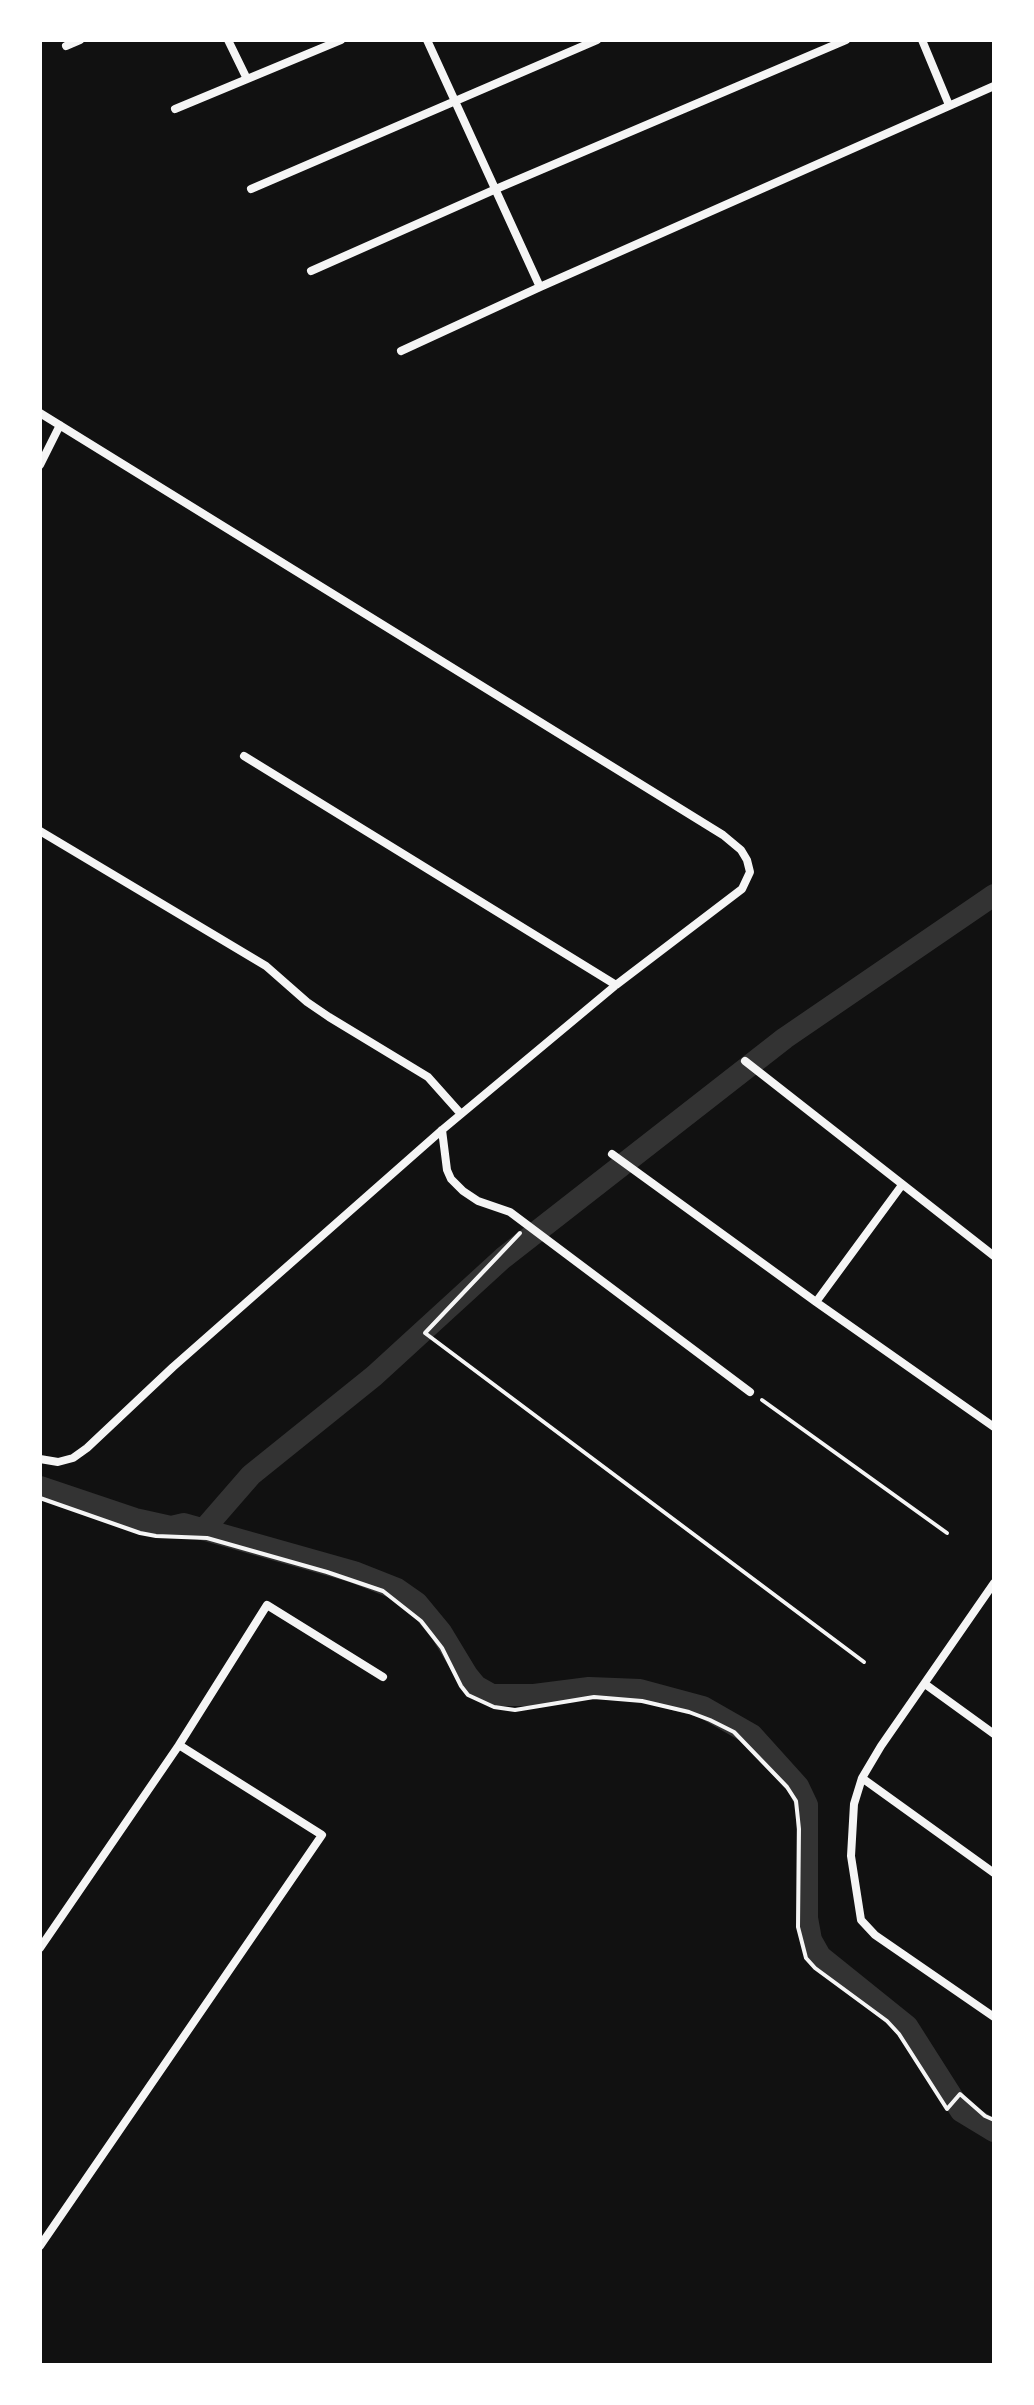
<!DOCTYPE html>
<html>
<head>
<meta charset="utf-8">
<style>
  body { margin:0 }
  #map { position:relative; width:1034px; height:2405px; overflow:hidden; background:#111; font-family:"Roboto Condensed",sans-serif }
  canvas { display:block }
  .frame { position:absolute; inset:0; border:42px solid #fff; pointer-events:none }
</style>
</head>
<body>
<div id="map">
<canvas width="1034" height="2405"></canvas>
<div class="frame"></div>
</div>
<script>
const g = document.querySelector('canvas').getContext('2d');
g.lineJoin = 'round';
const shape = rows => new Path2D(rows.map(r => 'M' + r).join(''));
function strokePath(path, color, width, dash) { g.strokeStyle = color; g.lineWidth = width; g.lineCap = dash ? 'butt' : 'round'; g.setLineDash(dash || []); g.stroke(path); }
const canal = shape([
  [40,1487,135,1519,171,1527,184,1524,354,1572,397,1589,417,1603,441,1632,467,1675,476,1686,492,1695,534,1695,589,1688,640,1690,703,1707,752,1735,798,1786,807,1805,807,1918,811,1940,820,1956,907,2026,961,2111,994,2131],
  [204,1529,251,1475,374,1376,503,1258,785,1038,994,895]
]);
const path = shape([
  [520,1233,425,1333,864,1662],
  [762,1400,947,1533],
  [40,1498,140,1533,156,1536,207,1538,327,1572,383,1591,421,1621,442,1648,461,1686,468,1695,494,1707,515,1710,594,1697,642,1701,689,1712,710,1720,734,1732,787,1787,796,1801,799,1829,798,1927,806,1958,815,1968,887,2021,899,2034,947,2109,960,2094,985,2116,994,2120]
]);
const minor = shape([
  [228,40,247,79],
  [427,40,540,287],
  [922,40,949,105],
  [66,46,80,40],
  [175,109,341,40],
  [251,189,597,40],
  [311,271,496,189,846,40],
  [401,351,540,287,994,86],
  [40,413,723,835,741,850,747,860,750,872,742,889,616,985,442,1130,173,1367,87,1448,73,1458,58,1462,40,1459],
  [40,465,60,425],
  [244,756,616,985],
  [40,831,266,966,307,1002,329,1017,428,1077,461,1114],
  [745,1061,994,1256],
  [442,1130,447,1170,451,1179,463,1191,478,1201,510,1212,750,1392],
  [612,1154,816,1302,994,1427],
  [816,1302,902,1185],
  [994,1583,881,1746,862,1778,854,1804,851,1856,861,1920,875,1935,994,2017],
  [925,1684,994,1734],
  [862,1778,994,1873],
  [40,1948,179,1745,267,1605,383,1677],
  [40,2246,322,1835,179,1745]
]);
strokePath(canal, '#333', 22);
strokePath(path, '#f5f5f5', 4);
strokePath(minor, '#f5f5f5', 8);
</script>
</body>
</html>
